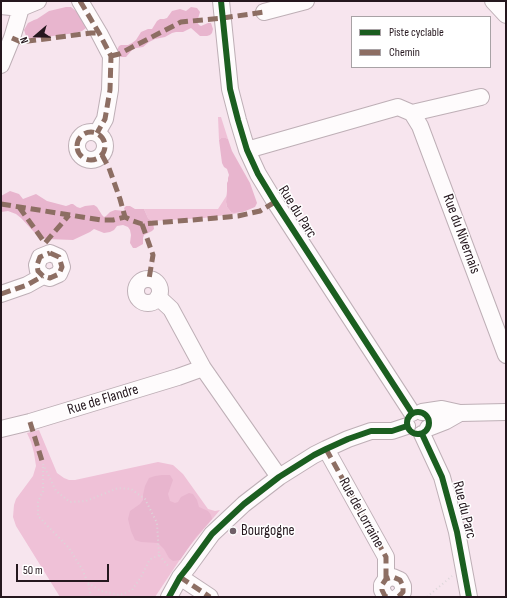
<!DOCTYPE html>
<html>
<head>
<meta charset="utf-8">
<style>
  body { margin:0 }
  #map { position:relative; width:507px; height:598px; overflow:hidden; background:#f7e5ee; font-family:"Sofia Sans Condensed",sans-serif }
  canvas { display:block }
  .frame { position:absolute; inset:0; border:2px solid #25171e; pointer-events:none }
  .legend { position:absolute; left:351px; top:16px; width:140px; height:52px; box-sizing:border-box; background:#fff; border:1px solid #a8a2a5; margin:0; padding:5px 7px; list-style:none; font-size:12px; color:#25171e }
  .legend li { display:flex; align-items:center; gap:8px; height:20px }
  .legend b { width:20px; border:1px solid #a8a2a5 }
  .north { position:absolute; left:16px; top:16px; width:40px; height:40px; -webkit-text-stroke:3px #fff; paint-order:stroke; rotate:250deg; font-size:11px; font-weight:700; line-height:16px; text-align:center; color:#25171e }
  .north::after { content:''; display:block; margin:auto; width:14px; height:18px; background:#25171e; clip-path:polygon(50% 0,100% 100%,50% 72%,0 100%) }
  .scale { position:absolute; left:16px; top:564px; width:93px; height:18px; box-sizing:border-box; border:2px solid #25171e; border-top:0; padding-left:5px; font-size:12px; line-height:14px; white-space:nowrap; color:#25171e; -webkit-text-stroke:3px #fff; paint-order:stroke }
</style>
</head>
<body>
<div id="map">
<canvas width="507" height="598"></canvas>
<div class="frame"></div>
<ul class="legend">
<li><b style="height:5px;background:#1b5e20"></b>Piste cyclable</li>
<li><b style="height:5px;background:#8d6e63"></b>Chemin</li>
</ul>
<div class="north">N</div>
<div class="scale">50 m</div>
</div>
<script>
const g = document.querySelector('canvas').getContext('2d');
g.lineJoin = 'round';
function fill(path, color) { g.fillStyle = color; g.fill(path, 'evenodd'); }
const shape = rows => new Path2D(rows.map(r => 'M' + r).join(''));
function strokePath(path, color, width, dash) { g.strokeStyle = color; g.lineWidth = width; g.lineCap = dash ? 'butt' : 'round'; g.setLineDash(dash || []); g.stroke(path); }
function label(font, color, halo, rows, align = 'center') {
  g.font = font + ' "Sofia Sans Condensed",sans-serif'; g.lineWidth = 3; g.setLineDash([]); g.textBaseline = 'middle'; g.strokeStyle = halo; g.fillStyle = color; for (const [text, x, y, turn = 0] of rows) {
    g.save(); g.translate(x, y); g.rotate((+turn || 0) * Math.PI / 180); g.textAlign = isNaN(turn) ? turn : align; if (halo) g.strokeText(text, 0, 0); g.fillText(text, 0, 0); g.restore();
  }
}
const green = shape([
  [218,117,221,117,228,139,226,138,221,138,219,140],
  [227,195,226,202,227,207,231,212,239,213,204,218,152,221,148,218,144,209,218,209],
  [39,430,57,473,64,478,69,480,75,480,158,462,173,465,183,474,208,509,215,511,220,510,187,549,155,597,60,597,16,526,13,517,14,505,16,499,33,476,36,466,34,453,31,442,27,433]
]);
const forest = shape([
  [66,7,71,7,77,12,87,27,86,28,82,31,75,33,31,39,28,38,26,36,24,30,28,23,34,20,37,19,49,11],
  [191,7,197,8,200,12,197,22,199,25,201,26,208,23,211,23,213,29,212,33,210,35,207,36,200,36,191,28,183,32,176,32,172,33,165,37,155,39,149,42,143,47,136,48,132,50,126,57,121,57,119,55,117,50,119,46,121,45,128,45,132,43,136,40,141,32,148,29,152,29,157,21,160,19,164,19,167,18,172,11,180,9,186,11],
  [221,138,226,138,228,139,232,151,250,183,256,200,257,203,255,207,243,212,234,213,231,212,227,207,226,202,227,191,227,183,228,181,228,178,229,175,227,169,224,167,222,163,219,140],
  [10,191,19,194,23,199,36,194,47,201,66,206,69,205,71,204,73,204,77,207,80,208,85,206,94,205,97,207,102,215,104,217,106,216,110,212,115,210,125,211,124,208,126,206,130,206,135,209,144,209,148,218,153,222,154,229,152,231,144,235,143,238,143,244,136,248,133,248,130,243,131,235,130,230,128,227,123,225,117,226,114,230,110,232,104,233,94,229,90,232,73,240,46,239,40,237,34,232,21,218,16,214,8,211,1,212,1,196],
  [162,475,170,475,173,480,168,494,170,501,175,503,178,502,181,497,189,493,193,494,197,500,199,507,208,511,211,515,212,519,196,537,180,560,173,561,169,558,164,549,158,543,141,542,135,540,131,531,128,519,130,511,140,504,143,500,143,495,145,486,149,478,155,476]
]);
const path = shape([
  [88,583,101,591,120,595,132,590,141,577,149,561,151,559,159,555],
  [91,597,88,583,82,569,69,548,38,516,38,502,43,491,43,464,56,491,70,502,86,501,118,488,131,489,145,499,157,523,159,555,169,567],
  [427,597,452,576]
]);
const minor = shape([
  [80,1,99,33,111,56,110,90,105,119,97,133],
  [221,1,230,89,238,120,247,150,258,174,275,202,412,413],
  [493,1,506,15],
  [1,6,21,8,38,1],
  [264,12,306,1],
  [1,65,12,38,21,8],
  [412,113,481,97],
  '77 146a14 14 0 1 1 28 0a14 14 0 1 1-28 0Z',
  [247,150,398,107,412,113,420,126,506,355],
  [50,253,59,257,62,267,59,274,50,278,43,276,38,271,37,265,40,257,50,253],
  '136 291a12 12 0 1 1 24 0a12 12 0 1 1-24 0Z',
  [1,294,27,285,43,276],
  [158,297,171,309,203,368,279,477],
  [422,412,442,409,460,413,506,412],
  [428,428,446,421,460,413],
  [1,429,30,422,178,377,203,368],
  [422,434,442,477,457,532,469,597],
  [326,449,386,557,386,579],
  [180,577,210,597],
  [169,597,180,577,188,567,212,534,244,504,279,477,314,455,326,449,348,439,371,431,392,431,407,426],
  [387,597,385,596,382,590,382,585,386,579,393,577,400,580,403,586,403,592,398,597]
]);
const quiet = shape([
  [80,1,99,33,111,56,110,90,105,119,97,133],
  [12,38,21,42,91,33,99,33],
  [111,56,119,54,181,22,223,18,264,12],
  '77 146a14 14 0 1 1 28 0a14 14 0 1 1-28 0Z',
  [102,155,109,168,120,199,125,217],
  [1,204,101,220,113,220,125,217,133,221,142,224,216,218,238,216,260,211,275,202],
  [19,207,45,243,69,215],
  [142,224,153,255,149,279],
  [50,253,59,257,62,267,59,274,50,278,43,276,38,271,37,265,40,257,50,253],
  [1,294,27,285,43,276],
  [30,422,43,464],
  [326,449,386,557,386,579],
  [180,577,210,597],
  [387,597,385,596,382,590,382,585,386,579,393,577,400,580,403,586,403,592,398,597]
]);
const cycleway = shape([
  [221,1,230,89,238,120,247,150,258,174,275,202,412,413],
  '407 423a11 11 0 1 1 22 0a11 11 0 1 1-22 0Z',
  [422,434,442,477,457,532,469,597],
  [169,597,180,577,188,567,212,534,244,504,279,477,314,455,326,449,348,439,371,431,392,431,407,426]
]);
const markers = [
  [233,531,4,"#6e5f67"]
];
const streetNames = [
  ["Rue du Parc",297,212,58],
  ["Rue du Nivernais",461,234,70],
  ["Rue de Flandre",103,400,-17],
  ["Rue du Parc",464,510,76],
  ["Rue de Lorraine",361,513,61]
];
const poiNames = [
  ["Bourgogne",241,531]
];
fill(green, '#efc1d7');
fill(forest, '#e8b5ce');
strokePath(minor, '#beafb6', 18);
strokePath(path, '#dcd6d9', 2, [1, 3]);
strokePath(minor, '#fefbfc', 16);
strokePath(quiet, '#8d6e63', 5, [10, 5]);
strokePath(cycleway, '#1b5e20', 6);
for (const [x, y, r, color] of markers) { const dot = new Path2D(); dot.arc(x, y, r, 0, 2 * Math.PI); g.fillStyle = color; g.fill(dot); strokePath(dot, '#fff', 1.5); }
label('15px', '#25171e', '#fff', streetNames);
label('15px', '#25171e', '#fff', poiNames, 'left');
</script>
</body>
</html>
